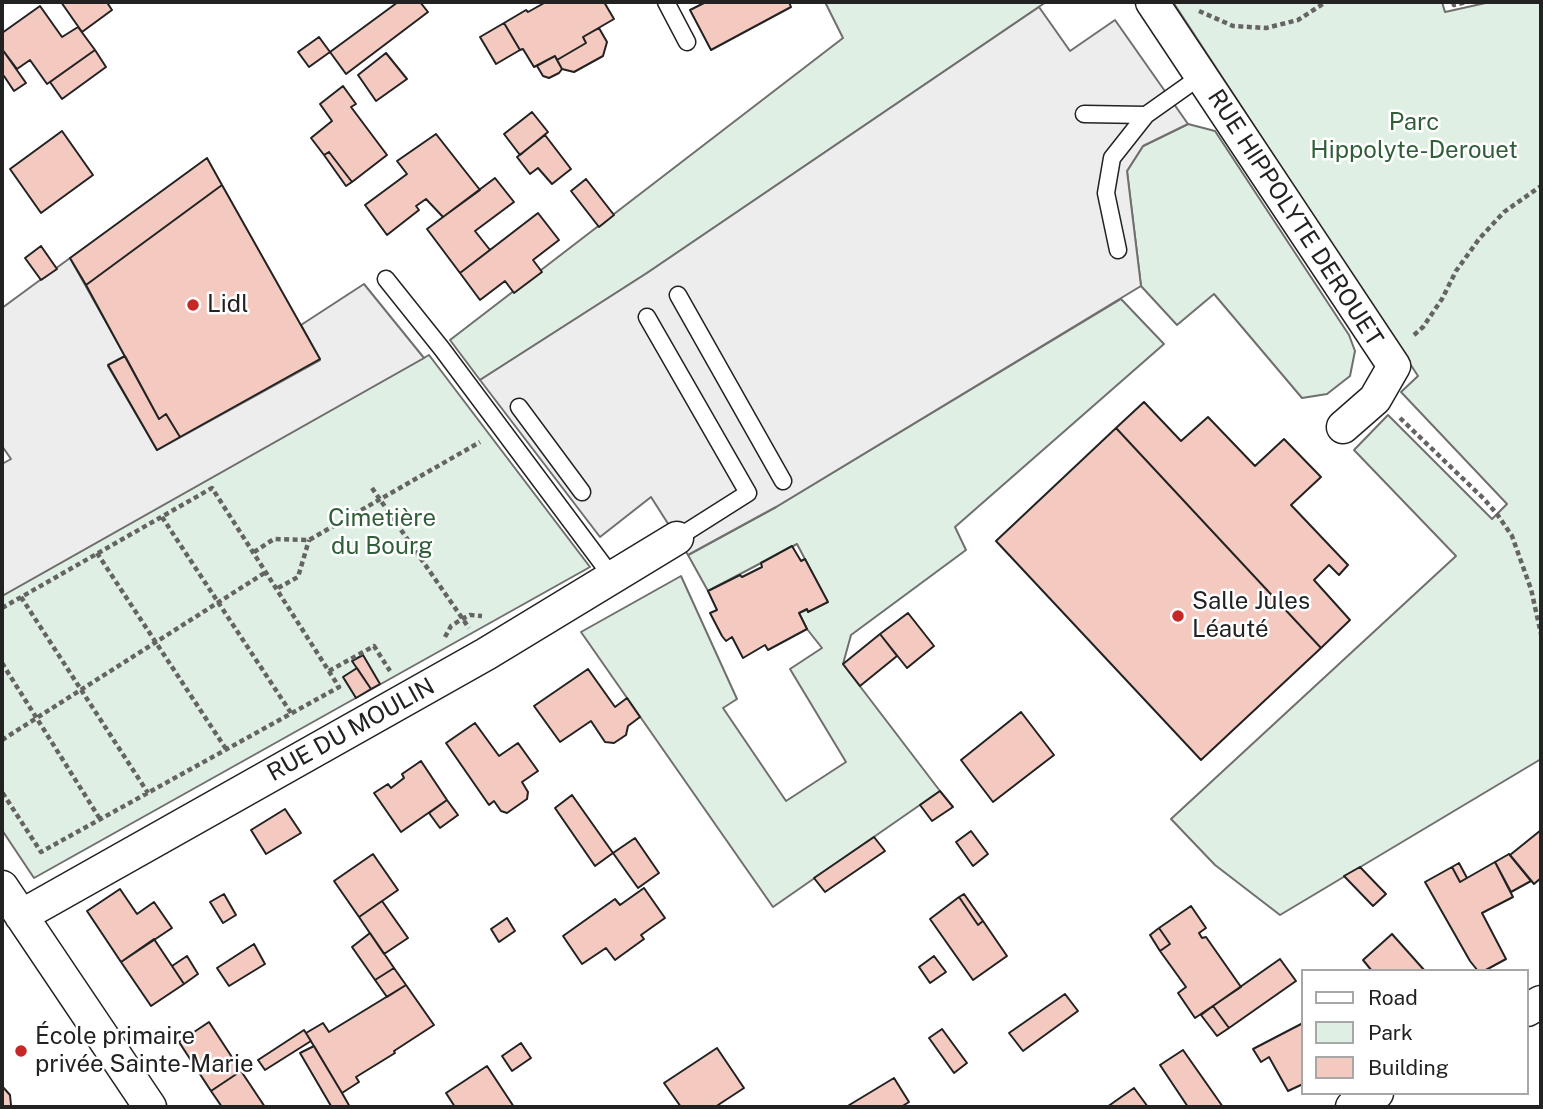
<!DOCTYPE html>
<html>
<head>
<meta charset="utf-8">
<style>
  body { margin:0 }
  #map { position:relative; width:1543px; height:1109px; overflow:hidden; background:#fff; font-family:"Public Sans",sans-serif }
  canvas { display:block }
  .frame { position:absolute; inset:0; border:4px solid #222; pointer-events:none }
  .legend { position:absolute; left:1301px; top:969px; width:228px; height:126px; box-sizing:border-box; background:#fff; border:2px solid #a7a7a7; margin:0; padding:9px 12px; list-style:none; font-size:21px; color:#222 }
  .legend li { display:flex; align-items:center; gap:14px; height:35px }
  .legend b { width:35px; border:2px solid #a7a7a7 }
</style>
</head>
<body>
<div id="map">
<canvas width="1543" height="1109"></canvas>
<div class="frame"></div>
<ul class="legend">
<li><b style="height:9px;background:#fff"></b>Road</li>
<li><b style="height:19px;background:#e0efe3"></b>Park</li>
<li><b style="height:19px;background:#f3c9c0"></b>Building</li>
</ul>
</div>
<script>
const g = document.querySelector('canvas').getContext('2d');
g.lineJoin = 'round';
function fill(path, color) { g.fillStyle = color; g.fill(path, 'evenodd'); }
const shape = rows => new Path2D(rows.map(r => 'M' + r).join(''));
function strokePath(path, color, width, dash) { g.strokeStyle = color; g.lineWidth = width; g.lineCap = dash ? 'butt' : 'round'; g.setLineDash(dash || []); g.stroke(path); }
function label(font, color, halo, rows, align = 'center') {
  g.font = font + ' "Public Sans",sans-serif'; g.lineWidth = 5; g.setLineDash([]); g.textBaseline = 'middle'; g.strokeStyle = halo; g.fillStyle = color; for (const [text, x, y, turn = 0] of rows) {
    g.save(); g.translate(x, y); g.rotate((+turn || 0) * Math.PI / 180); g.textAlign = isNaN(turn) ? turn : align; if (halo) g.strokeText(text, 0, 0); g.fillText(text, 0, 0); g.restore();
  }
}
const green = shape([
  [825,2,1046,2,647,273,480,380,450,340,843,38,825,2],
  [1173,2,1442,2,1445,12,1490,2,1541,2,1541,759,1280,915,1215,865,1171,819,1456,556,1354,450,1388,415,1492,519,1507,504,1401,392,1418,376,1173,2],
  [1188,124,1215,131,1349,335,1355,351,1350,376,1327,394,1302,398,1214,294,1177,325,1141,286,1127,171,1143,146,1188,124],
  [1121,299,1164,344,955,527,966,550,851,635,843,664,940,791,773,907,581,632,681,576,737,699,723,708,786,801,846,762,790,669,822,648,807,629,799,613,827,601,797,544,708,591,688,555,776,507,1121,299],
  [429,355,590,567,34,878,2,830,2,596,429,355]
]);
const parking = shape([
  [1039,7,1070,51,1115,20,1188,124,1143,146,1127,171,1141,286,776,507,688,555,651,497,600,537,480,380,647,273,1039,7],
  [70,258,125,356,108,366,157,450,320,360,301,325,364,284,424,358,2,596,2,464,11,459,2,446,2,308,70,258]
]);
const building = shape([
  [61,2,111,2,108,4,112,10,82,32,61,2],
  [398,2,420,2,428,12,346,74,330,52,398,2],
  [546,2,604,2,614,19,583,37,586,43,557,60,555,56,534,67,523,49,520,50,504,23,526,10,528,12,546,2],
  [706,2,789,2,791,7,711,50,690,10,706,2],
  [40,6,62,37,78,27,95,50,47,84,30,60,17,69,2,49,2,33,40,6],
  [504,23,520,50,496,64,480,37,504,23],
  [599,28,607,42,603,56,574,72,562,69,557,60,586,43,583,37,599,28],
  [319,37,330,52,309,67,298,52,319,37],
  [2,49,26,83,14,91,4,76,2,76,2,49],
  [95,50,106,67,62,99,50,82,95,50],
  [386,53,407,79,376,101,358,75,386,53],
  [555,56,562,69,559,73,549,78,543,76,537,66,555,56],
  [343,86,356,104,351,107,387,155,352,182,329,152,324,155,311,138,332,121,320,104,343,86],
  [532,112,548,132,520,155,504,134,532,112],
  [62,131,93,175,41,213,10,169,62,131],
  [436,134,480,190,443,217,426,199,416,206,419,210,387,235,365,205,407,174,397,161,436,134],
  [545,135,571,169,552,184,538,168,530,174,517,157,545,135],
  [329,152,352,182,346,186,324,155,329,152],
  [207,158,222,185,86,285,70,258,207,158],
  [495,178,514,202,475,231,490,250,460,273,427,229,495,178],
  [586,179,614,215,599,227,571,191,586,179],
  [222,185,320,359,180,437,166,414,159,419,86,285,222,185],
  [538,213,559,240,533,260,542,272,514,293,505,281,480,300,460,273,538,213],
  [41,246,57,269,41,280,25,258,41,246],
  [125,356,159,419,166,414,180,437,157,450,108,365,125,356],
  [1144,402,1181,441,1208,417,1255,466,1284,439,1321,477,1291,505,1348,565,1339,575,1329,565,1314,580,1350,620,1321,648,1116,428,1144,402],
  [1116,428,1321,648,1201,760,996,541,1116,428],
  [792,546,801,561,805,559,828,602,808,612,807,609,799,613,807,629,768,650,765,645,743,658,732,637,726,641,722,636,710,613,717,610,708,591,740,575,742,577,762,567,761,563,792,546],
  [908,613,934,646,907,668,880,634,908,613],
  [880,634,897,656,860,686,843,664,880,634],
  [363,655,380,684,371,689,352,661,363,655],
  [357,668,371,689,356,698,343,677,357,668],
  [588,669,615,707,627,698,640,717,628,726,626,735,614,743,605,742,591,721,560,742,534,706,588,669],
  [1021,712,1054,755,993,802,961,760,1021,712],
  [475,723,499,756,518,743,538,771,522,782,528,792,527,799,507,813,501,811,494,801,489,805,446,743,475,723],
  [421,761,447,800,401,832,374,793,388,784,391,788,404,778,402,774,421,761],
  [940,791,953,807,932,821,920,805,940,791],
  [572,795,613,853,595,866,555,808,572,795],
  [447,800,458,815,440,828,429,813,447,800],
  [285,809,301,833,266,854,251,830,285,809],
  [1541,830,1541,878,1534,884,1510,855,1541,830],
  [971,831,988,854,973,866,956,842,971,831],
  [874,837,885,851,825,892,814,878,874,837],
  [635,838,659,873,638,888,613,853,635,838],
  [373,854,398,890,359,917,334,881,373,854],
  [1509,854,1531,881,1511,892,1495,862,1509,854],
  [1495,862,1513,897,1482,913,1506,959,1484,971,1478,971,1470,961,1425,882,1452,867,1460,882,1495,862],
  [1459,863,1467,878,1460,882,1452,867,1459,863],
  [1360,867,1386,894,1373,906,1344,876,1360,867],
  [644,888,665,918,641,935,644,939,615,960,606,948,582,964,563,936,615,899,620,905,644,888],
  [120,889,137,914,154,902,172,928,121,962,87,911,120,889],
  [224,894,236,915,223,923,210,902,224,894],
  [964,894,983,921,978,925,959,897,964,894],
  [959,897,978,925,983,921,1007,956,973,980,930,919,959,897],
  [382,901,408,938,384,954,359,917,382,901],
  [1191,906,1206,928,1199,933,1202,938,1206,937,1241,987,1195,1018,1178,993,1186,987,1160,951,1170,944,1159,928,1191,906],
  [507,918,515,931,499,942,491,929,507,918],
  [1159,928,1170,944,1160,951,1150,935,1159,928],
  [370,933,394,968,375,980,352,947,370,933],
  [1392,934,1425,971,1372,971,1363,960,1392,934],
  [154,939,184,984,151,1006,121,962,154,939],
  [254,944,265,964,229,986,217,968,254,944],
  [187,956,198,974,184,984,172,966,187,956],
  [934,956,946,972,930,983,919,967,934,956],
  [1280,959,1296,981,1229,1028,1213,1006,1280,959],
  [394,968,406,985,387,997,375,980,394,968],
  [406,985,434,1025,394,1051,395,1053,356,1077,359,1082,342,1093,306,1033,323,1023,329,1032,406,985],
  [1065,994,1078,1011,1023,1051,1009,1033,1065,994],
  [1213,1006,1229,1028,1217,1036,1201,1015,1213,1006],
  [209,1022,241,1071,211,1091,179,1042,209,1022],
  [1303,1023,1303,1084,1288,1091,1269,1057,1261,1062,1253,1049,1303,1023],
  [942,1029,967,1063,954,1073,929,1038,942,1029],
  [304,1030,311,1041,265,1070,258,1060,304,1030],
  [521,1043,531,1058,512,1071,502,1056,521,1043],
  [314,1046,342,1093,350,1107,330,1107,331,1106,300,1053,314,1046],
  [717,1048,744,1088,715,1107,681,1107,664,1083,717,1048],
  [1183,1050,1223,1107,1188,1107,1160,1065,1183,1050],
  [487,1066,514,1107,455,1107,446,1093,487,1066],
  [241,1071,265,1107,222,1107,211,1091,241,1071],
  [894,1078,909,1102,901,1107,846,1107,894,1078],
  [2,1086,10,1095,11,1105,8,1107,2,1107,2,1086],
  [1134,1088,1148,1107,1107,1107,1134,1088]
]);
const path = shape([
  [1453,2,1454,5,1467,2],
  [1199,11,1233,26,1266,28,1298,20,1326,2],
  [1414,335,1423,327,1442,299,1456,271,1479,239,1504,212,1541,186],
  [1400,418,1484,499,1497,514,1512,536,1531,589,1541,634],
  [372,488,469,628],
  [162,517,291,713],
  [254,552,274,539,309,540,480,442],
  [97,553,226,749],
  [278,588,298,577,309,540],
  [21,597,148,793],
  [2,608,212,488,339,687,41,852,2,792],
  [445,637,451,626,462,619,470,615,482,616],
  [2,663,100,819],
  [329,671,374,646,390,671],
  [2,740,266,572]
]);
const service = shape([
  [666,2,687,42],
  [1084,114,1146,115],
  [1118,250,1106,193,1112,158,1146,115,1201,76],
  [386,279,442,349,613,578],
  [678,295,783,481],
  [647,317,748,493,677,538],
  [519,407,582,492]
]);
const minor = shape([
  [1152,2,1394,366,1375,399,1343,427],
  [2,887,150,1107],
  [21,916,486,654,677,538],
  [1527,1010,1541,1002],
  [1352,1107,1377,1093]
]);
const markers = [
  [193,305,7,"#c62828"],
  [1178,616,7,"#c62828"],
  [21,1051,7,"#c62828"]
];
const parkNames = [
  ["Parc",1414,123],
  ["Hippolyte-Derouet",1414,151],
  ["Cimetière",382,519],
  ["du Bourg",382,547]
];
const streetNames = [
  ["RUE HIPPOLYTE DEROUET",1295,218,57],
  ["RUE DU MOULIN",351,730,-29]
];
const poiNames = [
  ["Lidl",207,305],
  ["Salle Jules",1192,602],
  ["Léauté",1192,630],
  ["École primaire",35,1037],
  ["privée Sainte-Marie",35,1065]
];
fill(green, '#e0efe3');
strokePath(green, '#6f6f6f', 2);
fill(parking, '#ededed');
strokePath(parking, '#6f6f6f', 2);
fill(building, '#f3c9c0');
strokePath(building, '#222', 2);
strokePath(service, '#222', 19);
strokePath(minor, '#222', 35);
strokePath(path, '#646464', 4.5, [5, 3.5]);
strokePath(service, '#fff', 16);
strokePath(minor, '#fff', 32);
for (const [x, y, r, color] of markers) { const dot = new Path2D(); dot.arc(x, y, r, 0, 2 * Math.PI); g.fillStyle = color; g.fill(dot); strokePath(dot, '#fff', 2.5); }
label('24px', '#2f5e38', '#fff', parkNames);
label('24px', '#222', '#fff', streetNames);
label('24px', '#222', '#fff', poiNames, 'left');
</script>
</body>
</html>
